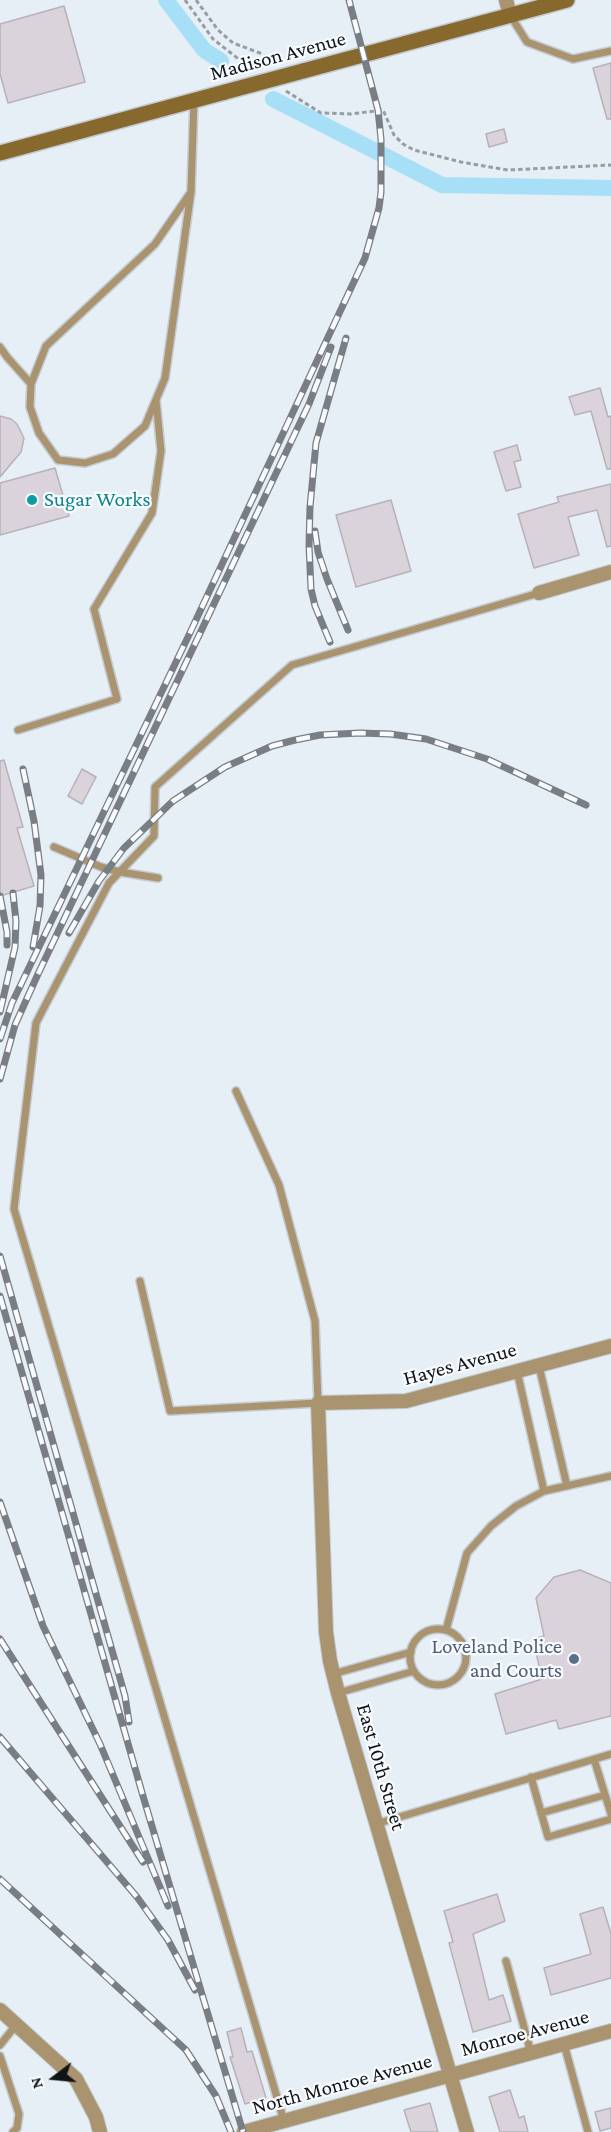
<!DOCTYPE html>
<html>
<head>
<meta charset="utf-8">
<style>
  body { margin:0 }
  #map { position:relative; width:611px; height:2132px; overflow:hidden; background:#e6eef6; font-family:"Crimson Pro",serif }
  canvas { display:block }
  .north { position:absolute; left:24px; top:2048px; width:60px; height:60px; -webkit-text-stroke:4px #f8fbfe; paint-order:stroke; rotate:254deg; font-size:16px; font-weight:700; line-height:24px; text-align:center; color:#111417 }
  .north::after { content:''; display:block; margin:auto; width:21px; height:27px; background:#111417; clip-path:polygon(50% 0,100% 100%,50% 72%,0 100%) }
</style>
</head>
<body>
<div id="map">
<canvas width="611" height="2132"></canvas>
<div class="north">N</div>
</div>
<script>
const g = document.querySelector('canvas').getContext('2d');
g.lineJoin = 'round';
const shape = rows => new Path2D(rows.map(r => 'M' + r).join(''));
function strokePath(path, color, width, dash) { g.strokeStyle = color; g.lineWidth = width; g.lineCap = dash ? 'butt' : 'round'; g.setLineDash(dash || []); g.stroke(path); }
function fill(path, color) { g.fillStyle = color; g.fill(path, 'evenodd'); }
function label(font, color, halo, rows, align = 'center') {
  g.font = font + ' "Crimson Pro",serif'; g.lineWidth = 4.5; g.setLineDash([]); g.textBaseline = 'middle'; g.strokeStyle = halo; g.fillStyle = color; for (const [text, x, y, turn = 0] of rows) {
    g.save(); g.translate(x, y); g.rotate((+turn || 0) * Math.PI / 180); g.textAlign = isNaN(turn) ? turn : align; if (halo) g.strokeText(text, 0, 0); g.fillText(text, 0, 0); g.restore();
  }
}
const canal = shape([
  [166,0,204,50,221,61],
  [273,99,442,185,611,188]
]);
const building = shape([
  [64,6,85,82,8,103,0,74,0,24,64,6],
  [611,63,611,119,607,119,593,68,611,63],
  [504,129,507,142,489,147,486,134,504,129],
  [600,388,608,417,611,416,611,469,607,469,591,411,575,415,569,397,600,388],
  [0,416,11,419,17,424,24,438,21,452,0,477,0,416],
  [517,445,521,460,514,462,521,487,506,491,494,452,517,445],
  [55,468,69,516,0,535,0,483,55,468],
  [611,484,611,546,607,547,597,510,568,517,579,555,534,568,518,514,559,502,557,497,611,484],
  [391,500,411,571,356,587,336,515,391,500],
  [4,760,23,827,17,828,34,886,0,896,0,761,4,760],
  [82,769,96,777,82,804,68,796,82,769],
  [580,1570,611,1583,611,1716,559,1729,556,1720,506,1734,495,1694,542,1679,533,1639,544,1636,536,1598,554,1577,580,1570],
  [497,1894,505,1921,473,1934,489,2000,503,1995,511,2021,473,2032,449,1943,453,1942,444,1911,497,1894],
  [603,1907,611,1934,611,1978,551,1995,544,1968,591,1954,580,1914,603,1907],
  [241,2028,247,2052,252,2051,266,2098,245,2104,230,2057,233,2057,227,2032,241,2028],
  [510,2090,519,2118,524,2116,528,2132,500,2132,489,2097,510,2090],
  [430,2103,438,2132,411,2132,404,2110,430,2103],
  [611,2108,611,2128,600,2131,595,2112,611,2108]
]);
const path = shape([
  [185,0,213,39,250,68],
  [196,0,218,30,233,43,260,53,270,60],
  [286,91,321,113,351,114,383,110,394,135,403,144,414,150,461,162,508,170,611,165]
]);
const lane = shape([
  [510,15,527,42,573,59,611,51],
  [191,192,155,244,46,346,31,384,30,407,39,433,58,460,85,463,113,454,145,426,165,378,191,192,194,100],
  [0,347,7,357,31,384],
  [18,730,117,699,94,609,152,513,161,451,156,400],
  [54,847,101,867,120,872,158,878],
  [140,1281,170,1411,318,1403,315,1321,279,1185,236,1091],
  [539,1366,567,1486],
  [517,1371,544,1491],
  '410 1657a28 28 0 1 1 56 0a28 28 0 1 1-56 0Z',
  [446,1630,467,1553,491,1526,516,1506,544,1491,611,1476],
  [333,1674,411,1652],
  [338,1693,414,1671],
  [594,1759,611,1814],
  [531,1777,548,1837,611,1819],
  [541,1813,605,1795],
  [376,1824,611,1754],
  [506,1961,531,2053],
  [564,2044,588,2132],
  [0,2045,16,2025],
  [0,2056,19,2114,17,2128,13,2132],
  [284,2121,14,1209,36,1023,109,883,154,836,155,787,292,665,539,593]
]);
const street = shape([
  [506,0,510,15],
  [539,593,611,572],
  [0,2010,76,2079,96,2117,100,2132],
  [244,2132,611,2031],
  [467,2132,338,1693,330,1661,326,1632,318,1403,406,1401,611,1346]
]);
const secondary = shape([
  [303,71,567,0],
  [0,153,225,92]
]);
const rail = shape([
  [315,531,318,552,327,579,348,630],
  [330,642,315,606,311,589,309,545,310,507,316,443,346,338],
  [23,769,34,821,41,875,40,906,33,947],
  [0,896,7,932,7,945],
  [69,933,99,881,124,848,173,801,225,767,272,746,295,740,320,735,360,733,390,734,426,739,487,759,586,805],
  [0,1012,15,947,16,921,13,893],
  [0,1039,12,1003,188,637,365,258,379,208,381,192,381,139,378,110,349,0],
  [0,1079,15,1025,38,974,309,404,331,347],
  [0,1256,125,1696,129,1722],
  [0,1296,143,1796,243,2132],
  [0,1502,43,1626,100,1744,168,1906],
  [0,1639,143,1862],
  [0,1737,137,1897,168,1940,195,1990],
  [0,1879,186,2050,216,2096,231,2132]
]);
const secondaryBridge = shape([
  [225,92,303,71]
]);
const markers = [
  [32,500,6,"#0f9aa8"],
  [574,1659,6,"#5c6f8a"]
];
const streetNames = [
  ["Madison Avenue",278,56,-15],
  ["Hayes Avenue",460,1364,-15],
  ["East 10th Street",381,1767,74],
  ["Monroe Avenue",525,2033,-15],
  ["North Monroe Avenue",342,2084,-15]
];
const cultureNames = [
  ["Sugar Works",44,500]
];
const serviceNames = [
  ["Loveland Police",562,1647],
  ["and Courts",562,1671]
];
strokePath(canal, '#a7dff7', 16);
fill(building, '#dbd3db');
strokePath(building, '#b9b1b9', 1.5);
strokePath(lane, '#c4cbd2', 10);
strokePath(street, '#c4cbd2', 16);
strokePath(secondary, '#c4cbd2', 18);
strokePath(path, '#979da4', 3, [4.5, 3]);
strokePath(lane, '#a9946f', 7);
strokePath(street, '#a9946f', 14);
strokePath(secondary, '#87692d', 15);
strokePath(rail, '#797e84', 7);
strokePath(rail, '#f8fbfe', 4.5, [14]);
strokePath(secondaryBridge, '#c4cbd2', 18, []);
strokePath(secondaryBridge, '#87692d', 15);
for (const [x, y, r, color] of markers) { const dot = new Path2D(); dot.arc(x, y, r, 0, 2 * Math.PI); g.fillStyle = color; g.fill(dot); strokePath(dot, '#f8fbfe', 2); }
label('21px', '#111417', '#f8fbfe', streetNames);
label('21px', '#0d838f', '#f8fbfe', cultureNames, 'left');
label('21px', '#4e5e75', '#f8fbfe', serviceNames, 'right');
</script>
</body>
</html>
